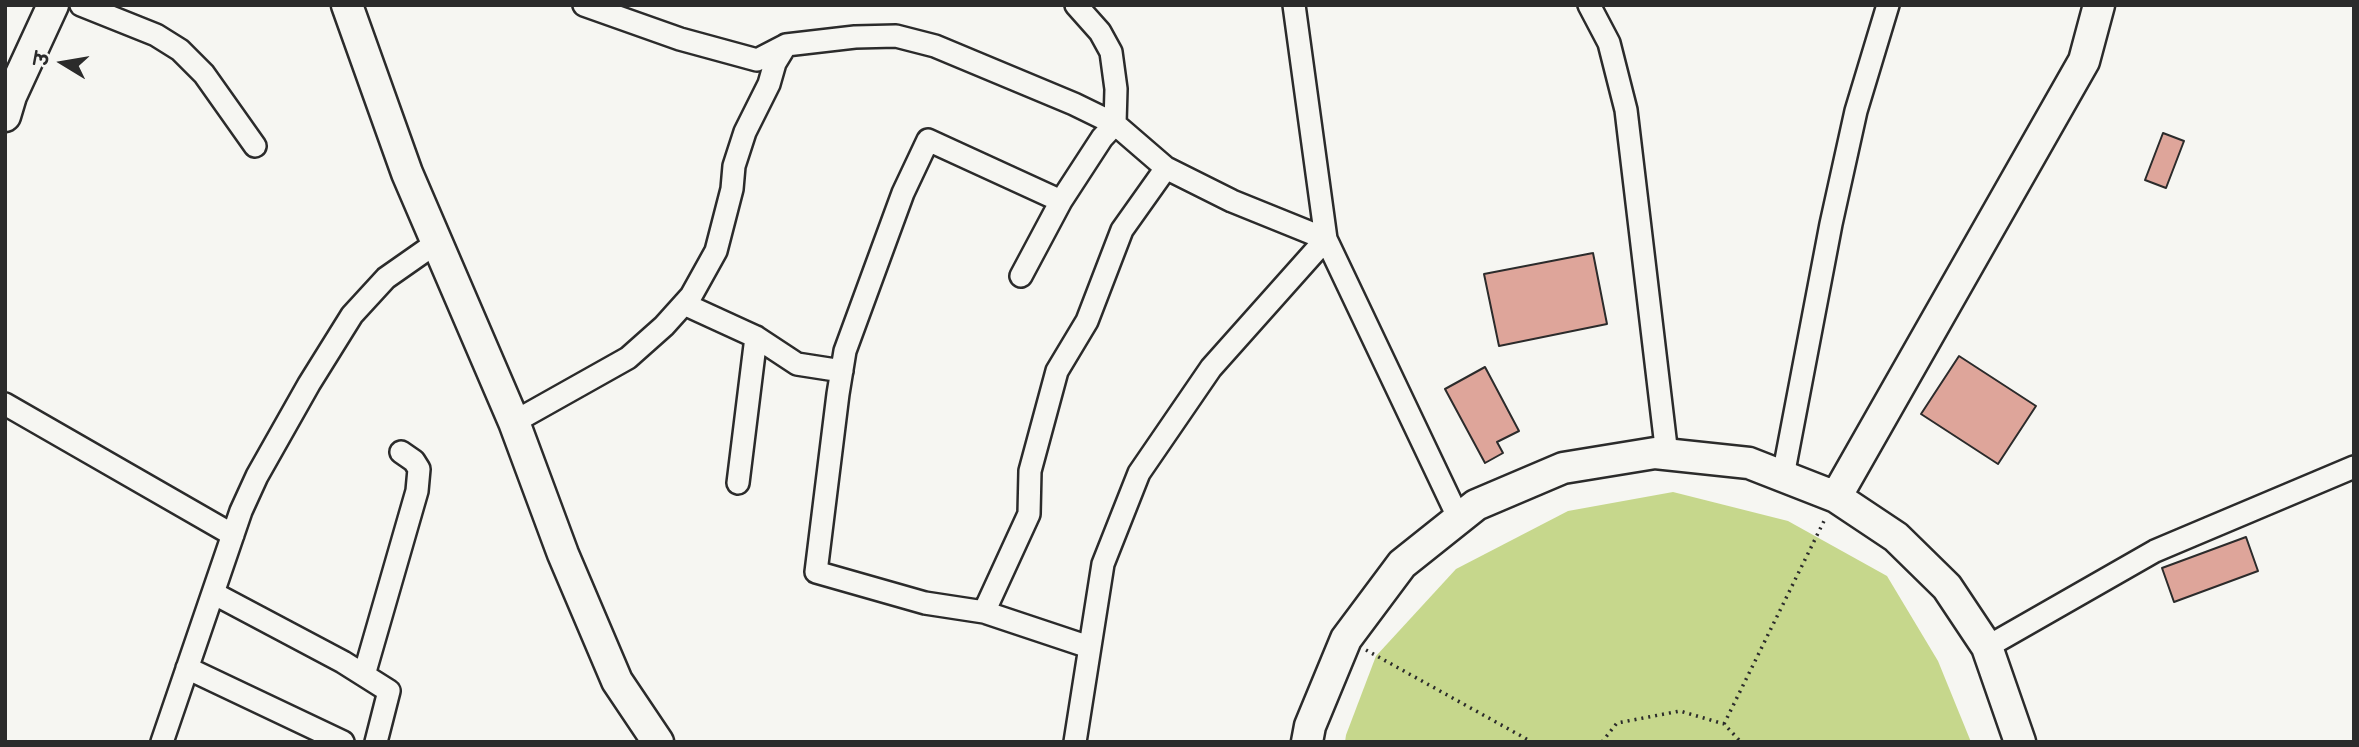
<!DOCTYPE html>
<html>
<head>
<meta charset="utf-8">
<style>
  body { margin:0 }
  #map { position:relative; width:2359px; height:747px; overflow:hidden; background:#f6f6f2; font-family:Sriracha,"Playpen Sans Deva",sans-serif }
  canvas { display:block }
  .frame { position:absolute; inset:0; border:7px solid #2b2b2b; pointer-events:none }
  .north { position:absolute; left:28px; top:28px; width:70px; height:70px; -webkit-text-stroke:5px #f6f6f2; paint-order:stroke; rotate:281deg; font-size:19px; font-weight:700; line-height:28px; text-align:center; color:#2b2b2b }
  .north::after { content:''; display:block; margin:auto; width:24px; height:32px; background:#2b2b2b; clip-path:polygon(50% 0,100% 100%,50% 72%,0 100%) }
</style>
</head>
<body>
<div id="map">
<canvas width="2359" height="747"></canvas>
<div class="frame"></div>
<div class="north">उ</div>
</div>
<script>
const g = document.querySelector('canvas').getContext('2d');
g.lineJoin = 'round';
function fill(path, color) { g.fillStyle = color; g.fill(path, 'evenodd'); }
const shape = rows => new Path2D(rows.map(r => 'M' + r).join(''));
function strokePath(path, color, width, dash) { g.strokeStyle = color; g.lineWidth = width; g.lineCap = dash ? 'butt' : 'round'; g.setLineDash(dash || []); g.stroke(path); }
const green = shape([
  [1673,492,1788,521,1887,576,1938,661,1971,742,1345,742,1346,735,1376,656,1456,569,1568,511]
]);
const building = shape([
  [2163,133,2184,141,2166,188,2145,180,2163,133],
  [1593,253,1607,324,1499,346,1484,274,1593,253],
  [1959,356,2036,406,1998,464,1921,414,1959,356],
  [1485,367,1519,431,1497,442,1503,453,1485,463,1445,389,1485,367],
  [2246,537,2258,571,2174,602,2162,568,2246,537]
]);
const path = shape([
  [1366,650,1532,742],
  [1724,724,1826,517],
  [1602,742,1617,723,1680,711,1724,724,1741,742]
]);
const street = shape([
  [81,5,156,35,180,50,204,74,255,146],
  [584,5,680,39,757,60,786,45,855,37,896,36,935,46,1074,104,1115,124,1166,168,1232,201,1326,239],
  [1294,5,1326,239,1459,519],
  [1589,5,1609,43,1626,110,1667,455],
  [1061,201,928,140,903,193,845,351,838,394,816,572,925,603,984,612,1089,647],
  [1021,276,1061,201,1102,138,1115,124,1116,89,1111,52,1100,32,1076,5],
  [684,304,756,337,797,364,842,371],
  [5,404,233,535],
  [514,422,628,358,664,326,691,296,716,251,732,189,734,166,745,132,769,84,775,63,786,45],
  [1783,476,1831,224,1856,111,1888,5],
  [738,483,756,337],
  [213,593,343,662,389,691,376,742],
  [984,612,1029,514,1030,471,1057,371,1087,321,1122,230,1166,168],
  [1987,647,2155,551,2354,467],
  [187,668,343,742],
  [364,675,417,491,419,469,414,461,401,452],
  [162,742,241,511,257,476,309,384,352,315,386,278,436,243],
  [1075,742,1103,564,1139,473,1211,368,1326,239]
]);
const secondary = shape([
  [347,5,407,173,514,422,563,554,617,681,658,742],
  [5,116,11,96,53,5],
  [1836,497,2084,61,2099,5],
  [1307,742,1310,726,1346,639,1402,564,1476,505,1563,468,1655,453,1749,463,1836,497,1896,537,1947,587,1987,647,2020,742]
]);
fill(green, '#c6d78c');
fill(building, '#dea59a');
strokePath(building, '#2b2b2b', 2);
strokePath(street, '#2b2b2b', 26);
strokePath(secondary, '#2b2b2b', 35);
strokePath(path, '#2b2b2b', 3.5, [2, 5]);
strokePath(street, '#f6f6f2', 21);
strokePath(secondary, '#f6f6f2', 30);
</script>
</body>
</html>
